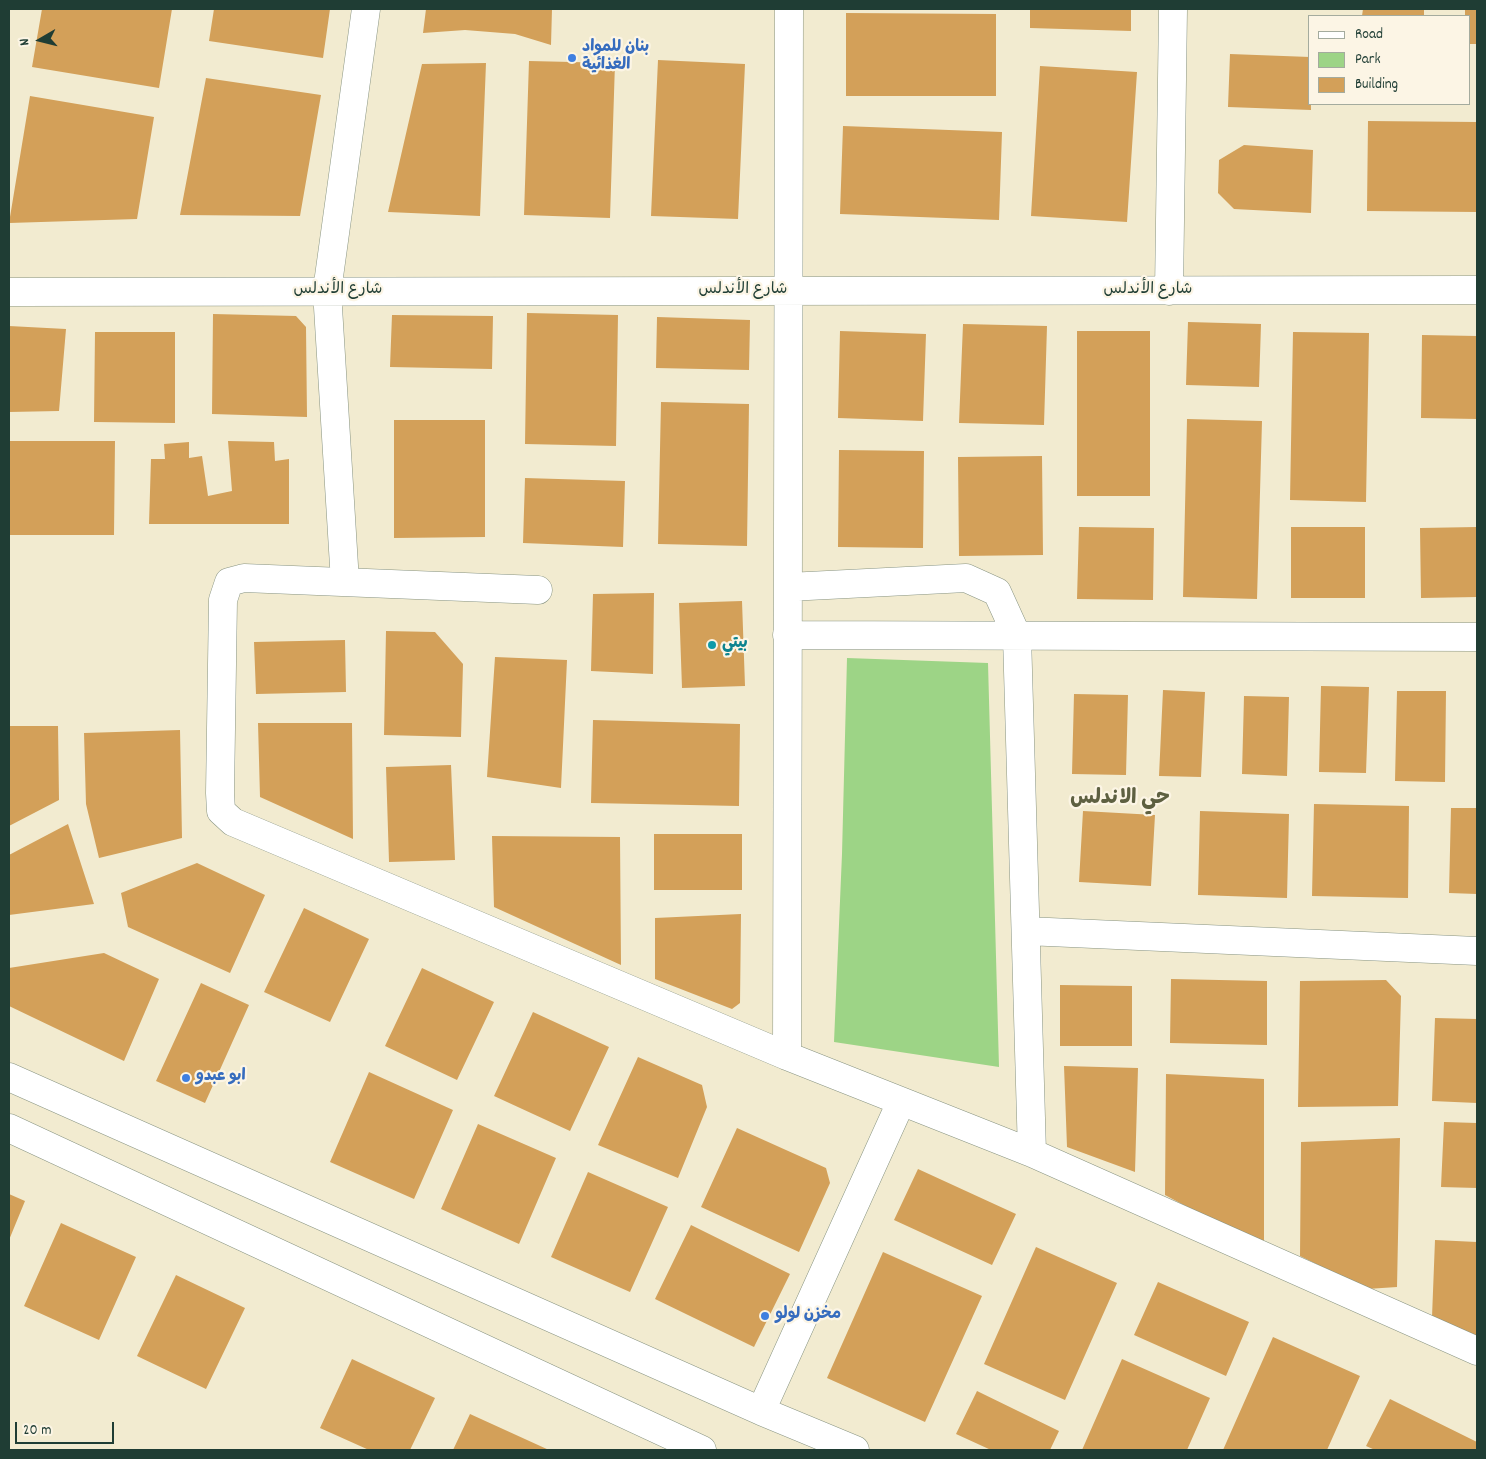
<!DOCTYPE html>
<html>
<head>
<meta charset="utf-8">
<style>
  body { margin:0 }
  #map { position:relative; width:1486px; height:1459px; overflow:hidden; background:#f2ebd0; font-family:Dekko,sans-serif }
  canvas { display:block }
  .frame { position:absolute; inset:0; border:10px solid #1f3d34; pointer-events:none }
  .legend { position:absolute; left:1308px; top:15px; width:162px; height:90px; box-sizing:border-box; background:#fcf5e5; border:1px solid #a4ab9e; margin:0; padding:6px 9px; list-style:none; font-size:15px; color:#1f3d34 }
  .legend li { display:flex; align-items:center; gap:10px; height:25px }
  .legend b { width:25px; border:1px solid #a4ab9e }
  .north { position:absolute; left:15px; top:15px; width:50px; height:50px; -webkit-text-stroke:4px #fcf5e5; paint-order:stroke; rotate:262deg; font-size:14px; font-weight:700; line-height:20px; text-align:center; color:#1f3d34 }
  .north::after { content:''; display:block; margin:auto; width:18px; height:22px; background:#1f3d34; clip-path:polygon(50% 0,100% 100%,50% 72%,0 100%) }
  .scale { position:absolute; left:15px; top:1422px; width:99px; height:22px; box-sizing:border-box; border:2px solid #1f3d34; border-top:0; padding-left:6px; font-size:15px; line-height:18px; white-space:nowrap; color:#1f3d34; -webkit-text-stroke:4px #fcf5e5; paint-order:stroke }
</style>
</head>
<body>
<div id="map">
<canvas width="1486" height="1459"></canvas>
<div class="frame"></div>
<ul class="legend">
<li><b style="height:6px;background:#fff"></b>Road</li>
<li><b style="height:14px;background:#9dd486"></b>Park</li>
<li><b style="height:14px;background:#d3a059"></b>Building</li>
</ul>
<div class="north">N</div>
<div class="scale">20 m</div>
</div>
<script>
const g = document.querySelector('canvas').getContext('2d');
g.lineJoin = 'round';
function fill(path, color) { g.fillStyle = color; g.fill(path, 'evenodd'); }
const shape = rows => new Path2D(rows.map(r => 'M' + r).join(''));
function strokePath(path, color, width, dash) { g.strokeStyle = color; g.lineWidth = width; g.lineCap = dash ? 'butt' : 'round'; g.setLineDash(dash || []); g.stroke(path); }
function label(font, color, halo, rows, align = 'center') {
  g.font = font + ' Dekko,"Playpen Sans Arabic",sans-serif'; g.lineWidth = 4.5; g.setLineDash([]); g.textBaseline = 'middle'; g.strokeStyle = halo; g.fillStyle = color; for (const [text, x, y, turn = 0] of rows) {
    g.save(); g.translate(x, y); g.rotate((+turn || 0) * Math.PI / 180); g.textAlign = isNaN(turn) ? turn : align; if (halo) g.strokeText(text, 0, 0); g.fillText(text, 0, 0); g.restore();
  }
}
const green = shape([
  [847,658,988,663,999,1067,834,1042,842,854]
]);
const building = shape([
  [42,9,172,9,159,88,32,67],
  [214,9,330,9,323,58,209,41],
  [426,9,552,9,551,45,515,34,465,30,423,33],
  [1030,9,1131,9,1131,31,1030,28],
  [1363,9,1424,9,1424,16,1362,16],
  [1465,9,1477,9,1477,44,1470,44,1470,16,1465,16],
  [846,13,996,14,996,96,846,96],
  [1230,54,1310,57,1311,110,1228,107],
  [658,60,745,64,738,219,651,216],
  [529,61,615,63,610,218,524,215],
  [486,63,480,216,388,212,422,64],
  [1040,66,1137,72,1127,222,1031,216],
  [206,78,321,95,300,216,180,215],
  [30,96,154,117,137,219,9,223],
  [1368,121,1477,122,1477,212,1367,211],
  [843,126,1002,132,999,220,840,214],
  [1244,145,1313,150,1311,213,1234,209,1218,193,1219,160],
  [527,313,618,315,616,446,525,444],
  [213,314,296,316,306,327,307,417,212,414],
  [392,315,493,316,492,369,390,367],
  [657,317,750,320,749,370,656,368],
  [1188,322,1261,324,1259,387,1186,385],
  [963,324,1047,326,1044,425,959,423],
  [9,326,66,329,59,411,9,412],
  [840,331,926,334,923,421,838,418],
  [1077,331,1150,331,1150,496,1077,496],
  [95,332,175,332,175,423,94,422],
  [1293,332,1369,333,1366,502,1290,500],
  [1422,335,1477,336,1477,419,1421,418],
  [661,402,749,404,747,546,658,544],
  [1187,419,1262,421,1257,599,1183,597],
  [394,420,485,420,485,537,394,538],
  [9,441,115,441,114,535,9,535],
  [228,441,274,442,275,461,289,459,289,524,149,524,151,459,165,459,164,444,189,442,189,458,202,456,208,496,232,491],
  [839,450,924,451,923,548,838,547],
  [1042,456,1043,555,959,556,958,457],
  [525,478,625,481,623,547,523,543],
  [1079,527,1154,528,1153,600,1077,599],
  [1291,527,1365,527,1365,598,1291,598],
  [1477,527,1477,597,1421,598,1420,528],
  [654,593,653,674,591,671,593,594],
  [742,601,745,686,682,688,679,603],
  [386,631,435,632,463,664,461,737,384,735],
  [345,640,346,692,256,694,254,642],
  [495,657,567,660,561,788,487,777],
  [1321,686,1369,687,1366,773,1319,772],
  [1163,690,1205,692,1201,777,1159,776],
  [1397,691,1446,691,1445,782,1395,781],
  [1074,694,1128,695,1126,775,1072,774],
  [1244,696,1289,697,1287,776,1242,774],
  [593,720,740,724,739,806,591,803],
  [258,723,352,723,353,839,260,797],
  [9,726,58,726,59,800,9,826],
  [180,730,182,838,99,858,86,804,84,733],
  [451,765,455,860,389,862,386,767],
  [1314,804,1409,806,1408,898,1312,896],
  [1451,808,1477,808,1477,894,1449,893],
  [1083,811,1155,815,1151,886,1079,882],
  [1200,811,1289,814,1287,898,1198,895],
  [68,824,94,904,9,915,9,855],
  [654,834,742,834,742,890,654,890],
  [492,836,620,837,621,965,494,907],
  [197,863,265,895,230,973,128,927,121,893],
  [304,908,369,939,330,1022,264,992],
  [741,914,740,1003,732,1009,655,979,655,918],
  [104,953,159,979,124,1061,9,1006,9,968],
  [422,968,494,1002,457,1080,385,1046],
  [1171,979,1267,981,1267,1045,1170,1043],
  [1386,980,1401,996,1398,1106,1298,1107,1300,981],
  [201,983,249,1005,205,1103,156,1081],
  [1060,985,1132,986,1132,1046,1060,1046],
  [533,1012,609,1047,570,1131,494,1096],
  [1435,1018,1477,1019,1477,1103,1432,1101],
  [638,1057,702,1085,707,1107,678,1178,598,1145],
  [1064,1066,1138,1068,1135,1172,1067,1147],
  [369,1072,453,1110,414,1199,330,1162],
  [1166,1074,1264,1079,1264,1248,1165,1195],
  [1444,1122,1477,1123,1477,1188,1441,1187],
  [478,1124,556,1158,519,1244,441,1209],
  [737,1128,826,1168,830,1183,799,1252,701,1207],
  [1400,1138,1397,1287,1367,1289,1300,1256,1301,1142],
  [918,1169,1016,1214,992,1265,894,1220],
  [588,1172,668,1207,630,1292,551,1257],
  [9,1194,25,1201,9,1240],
  [61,1223,136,1257,99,1340,24,1306],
  [691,1225,790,1274,754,1347,655,1299],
  [1435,1240,1477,1242,1477,1344,1432,1317],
  [1036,1247,1117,1283,1065,1400,984,1364],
  [883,1252,982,1296,925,1422,827,1378],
  [176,1275,245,1308,206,1389,137,1356],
  [1158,1282,1249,1322,1226,1376,1134,1335],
  [1273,1337,1360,1376,1327,1450,1223,1450],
  [352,1359,435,1398,410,1450,369,1450,320,1428],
  [1122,1359,1210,1398,1187,1450,1082,1450],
  [977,1391,1059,1431,1050,1450,991,1450,956,1434],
  [1390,1399,1477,1442,1477,1450,1375,1450,1366,1446],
  [470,1414,549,1450,453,1450]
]);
const minor = shape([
  [1169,291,1173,9],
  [9,292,1477,290],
  [345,582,327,291,366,9],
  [788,587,966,578,997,592,1017,636,1032,1153],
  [538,590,244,578,229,582,223,600,220,793,221,811,233,822,787,1056,1032,1153,1477,1351],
  [787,635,1477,637],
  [1026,931,1477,951],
  [787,1056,789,9],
  [9,1077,761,1411,855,1450],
  [9,1128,702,1450],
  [761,1411,901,1102]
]);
const markers = [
  [572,58,5,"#3f7fe0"],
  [712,645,5,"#0f9aa8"],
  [186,1078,5,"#3f7fe0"],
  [765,1316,5,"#3f7fe0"]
];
const shopNames = [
  ["بنان للمواد",582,49],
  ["الغذائية",582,67],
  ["ابو عبدو",196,1078],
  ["مخزن لولو",775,1316]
];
const streetNames = [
  ["شارع الأندلس",338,291],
  ["شارع الأندلس",743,291],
  ["شارع الأندلس",1148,291]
];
const cultureNames = [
  ["بيتي",722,645]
];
const districtNames = [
  ["حي الاندلس",1120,800]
];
fill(green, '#9dd486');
fill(building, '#d3a059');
strokePath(minor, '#889482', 29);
strokePath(minor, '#fff', 28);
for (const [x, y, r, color] of markers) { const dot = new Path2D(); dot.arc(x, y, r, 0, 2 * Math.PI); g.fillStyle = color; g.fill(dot); strokePath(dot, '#fcf5e5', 2); }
label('bold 16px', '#366cbe', '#fcf5e5', shopNames, 'left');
label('16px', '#1f3d34', '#fcf5e5', streetNames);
label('bold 16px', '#0d838f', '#fcf5e5', cultureNames, 'left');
label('bold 21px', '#5e6041', '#fcf5e5', districtNames);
</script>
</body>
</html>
